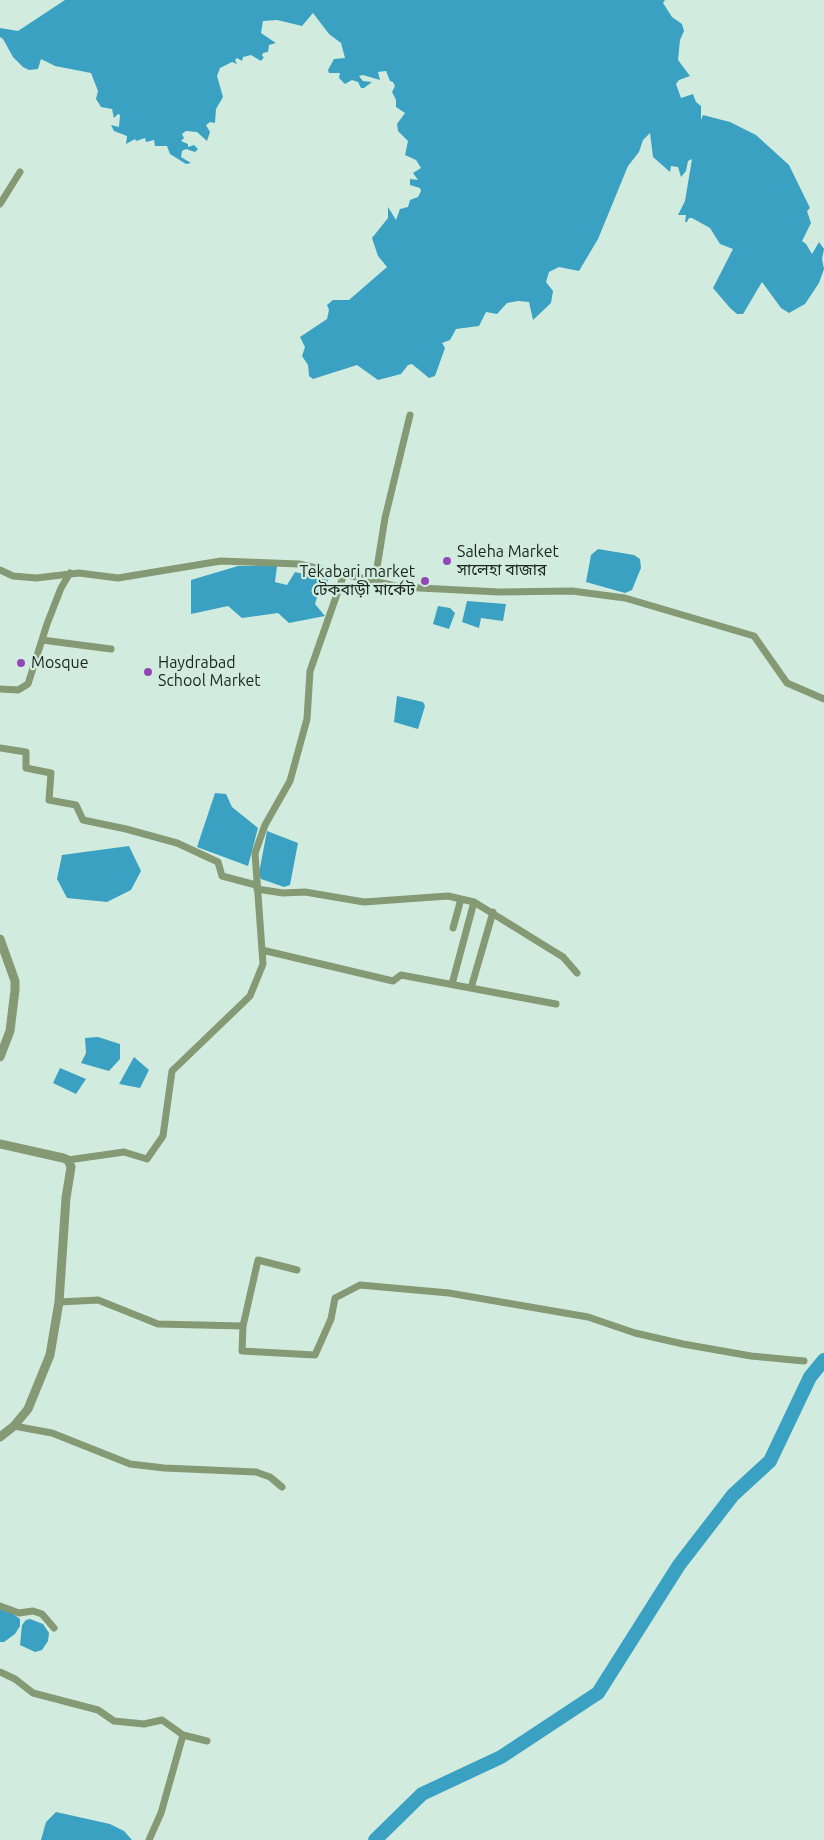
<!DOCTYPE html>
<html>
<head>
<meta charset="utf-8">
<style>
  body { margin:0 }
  canvas { display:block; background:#d1ecde }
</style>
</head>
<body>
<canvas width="824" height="1840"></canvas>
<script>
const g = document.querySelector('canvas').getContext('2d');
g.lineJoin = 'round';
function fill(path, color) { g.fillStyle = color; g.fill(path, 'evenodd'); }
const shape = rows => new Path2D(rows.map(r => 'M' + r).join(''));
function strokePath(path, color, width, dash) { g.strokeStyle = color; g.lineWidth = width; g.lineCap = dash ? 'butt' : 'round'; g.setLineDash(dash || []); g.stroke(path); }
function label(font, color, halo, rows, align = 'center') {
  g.font = font + ' Ubuntu,"Noto Sans Bengali",sans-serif'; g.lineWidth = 4.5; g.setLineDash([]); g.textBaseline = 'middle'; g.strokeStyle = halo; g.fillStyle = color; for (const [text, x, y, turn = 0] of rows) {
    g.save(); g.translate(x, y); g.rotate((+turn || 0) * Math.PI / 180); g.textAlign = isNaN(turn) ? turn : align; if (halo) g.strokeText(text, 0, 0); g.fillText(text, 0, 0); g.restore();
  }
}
const water = shape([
  [65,0,665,0,663,3,672,17,682,24,684,31,680,40,678,60,690,76,679,80,676,84,681,98,693,94,696,102,701,106,701,120,703,115,730,122,756,135,789,165,810,208,807,211,811,223,802,241,806,244,812,254,819,242,824,249,822,259,824,269,819,283,805,304,789,313,781,308,762,282,743,314,737,314,730,308,713,288,733,249,720,244,710,228,692,218,689,218,687,222,685,222,686,215,678,215,685,201,692,159,688,161,686,171,681,177,678,167,671,166,670,172,653,157,650,133,643,140,639,152,628,166,598,239,579,271,559,267,549,272,546,282,553,291,551,303,533,320,529,302,518,301,507,303,497,314,486,312,479,326,456,329,450,340,442,343,445,348,435,376,429,378,412,364,408,365,401,374,378,380,357,365,313,379,309,376,308,365,302,356,305,347,300,337,327,319,329,310,327,305,333,300,349,300,387,267,378,256,372,238,388,218,388,207,396,220,400,209,408,207,410,200,418,197,421,191,420,188,410,185,410,179,418,180,413,173,421,168,416,160,405,155,408,141,398,131,397,124,405,113,396,107,396,100,392,92,395,86,393,82,390,81,386,71,378,72,380,80,363,75,359,76,363,81,372,82,364,88,361,88,358,82,352,80,345,84,339,78,340,73,329,73,328,70,334,59,345,58,341,43,329,34,313,13,302,26,277,20,263,21,261,33,276,43,269,45,268,52,263,53,262,56,264,57,261,61,251,55,243,57,242,61,237,58,235,60,237,64,232,62,220,68,217,76,223,97,216,109,215,123,210,122,206,125,210,132,207,141,197,132,186,131,182,134,184,138,181,141,188,144,188,147,194,145,198,149,195,152,186,149,182,151,181,157,191,163,186,164,170,154,167,146,155,146,154,140,146,142,145,138,136,141,135,139,126,144,127,136,114,131,111,125,119,127,120,115,118,114,114,118,112,109,101,107,96,99,98,91,91,73,55,66,41,59,38,69,29,70,23,67,13,57,3,39,0,37,0,28,18,31],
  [598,549,634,555,640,559,641,568,632,590,625,593,586,582,591,555],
  [238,566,277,566,275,582,287,585,295,572,328,580,328,589,320,587,315,604,325,616,289,623,278,613,242,618,228,606,191,614,191,580],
  [467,601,506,604,503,621,481,618,479,628,462,622],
  [438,606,450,608,455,613,449,629,433,624],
  [397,696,423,702,425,706,418,729,394,722],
  [215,793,226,794,232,807,258,828,248,866,197,847],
  [267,831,298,843,290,885,284,887,261,879,259,873],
  [129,846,141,871,131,890,107,902,67,898,57,879,62,855],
  [98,1037,120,1044,120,1059,109,1071,81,1063,86,1053,85,1038],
  [134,1057,149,1070,140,1088,119,1084],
  [60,1068,86,1079,76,1094,53,1083],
  [0,1609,12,1613,20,1619,20,1626,15,1634,4,1642,0,1642],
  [30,1619,43,1624,49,1633,48,1641,42,1650,35,1652,20,1645,22,1625,26,1620],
  [56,1812,110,1824,124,1831,132,1840,41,1840,46,1822]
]);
const river = shape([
  [375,1840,422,1794,501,1757,598,1693,679,1565,733,1495,770,1461,810,1377,824,1360]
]);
const minor = shape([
  [0,204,20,172],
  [0,570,13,576,36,578,79,573,118,578,221,561,299,564,400,587,499,592,572,591,625,598,754,636,787,683,824,699],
  [375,580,385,518,410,415],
  [42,640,111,649],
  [0,689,18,690,28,684,47,624,61,588,70,573],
  [0,748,26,752,26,768,51,773,49,800,76,805,83,820,126,829,177,843,218,862,222,876,256,885],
  [257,889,283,893,305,892,364,902,448,896,474,902,563,957,577,973],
  [453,928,461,899],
  [262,950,393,981,401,975,556,1004],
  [452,984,474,902],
  [471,988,493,912],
  [68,1160,124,1152,147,1159,163,1136,172,1071,250,996,263,964,255,853,265,825,290,781,307,719,310,671,344,574],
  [59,1302,98,1300,158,1324,243,1326,242,1351,315,1355,331,1319,335,1298,360,1285,449,1293,588,1317,635,1333,683,1344,751,1356,804,1361],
  [243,1326,258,1260,297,1270],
  [14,1426,52,1433,130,1464,164,1468,256,1472,270,1477,282,1487],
  [0,1606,19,1613,33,1611,42,1614,54,1628],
  [0,1672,15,1679,33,1693,98,1710,114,1721,144,1724,162,1720,183,1735,207,1741],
  [149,1840,161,1813,183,1735]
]);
const tertiary = shape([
  [0,939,15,981,15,990,10,1031,0,1057],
  [0,1144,63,1158,68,1160,71,1167,66,1198,59,1302,50,1355,28,1409,14,1426,0,1437]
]);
const markers = [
  [447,561,5,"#9246b7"],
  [425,581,5,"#9246b7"],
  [21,663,5,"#9246b7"],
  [148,672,5,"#9246b7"]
];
const poiNames = [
  ["Saleha Market",457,552],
  ["সালেহা বাজার",457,570],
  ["Tekabari market",415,572,"right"],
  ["টেকবাড়ী মার্কেট",415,590,"right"],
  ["Mosque",31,663],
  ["Haydrabad",158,663],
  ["School Market",158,681]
];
fill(water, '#3ba1c2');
strokePath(river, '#3ba1c2', 14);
strokePath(minor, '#849974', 7);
strokePath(tertiary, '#849974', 9);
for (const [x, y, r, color] of markers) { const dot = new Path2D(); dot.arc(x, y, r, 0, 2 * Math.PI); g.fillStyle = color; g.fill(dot); strokePath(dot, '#d1ecde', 2); }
label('16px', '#1b2520', '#d1ecde', poiNames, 'left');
</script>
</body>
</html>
